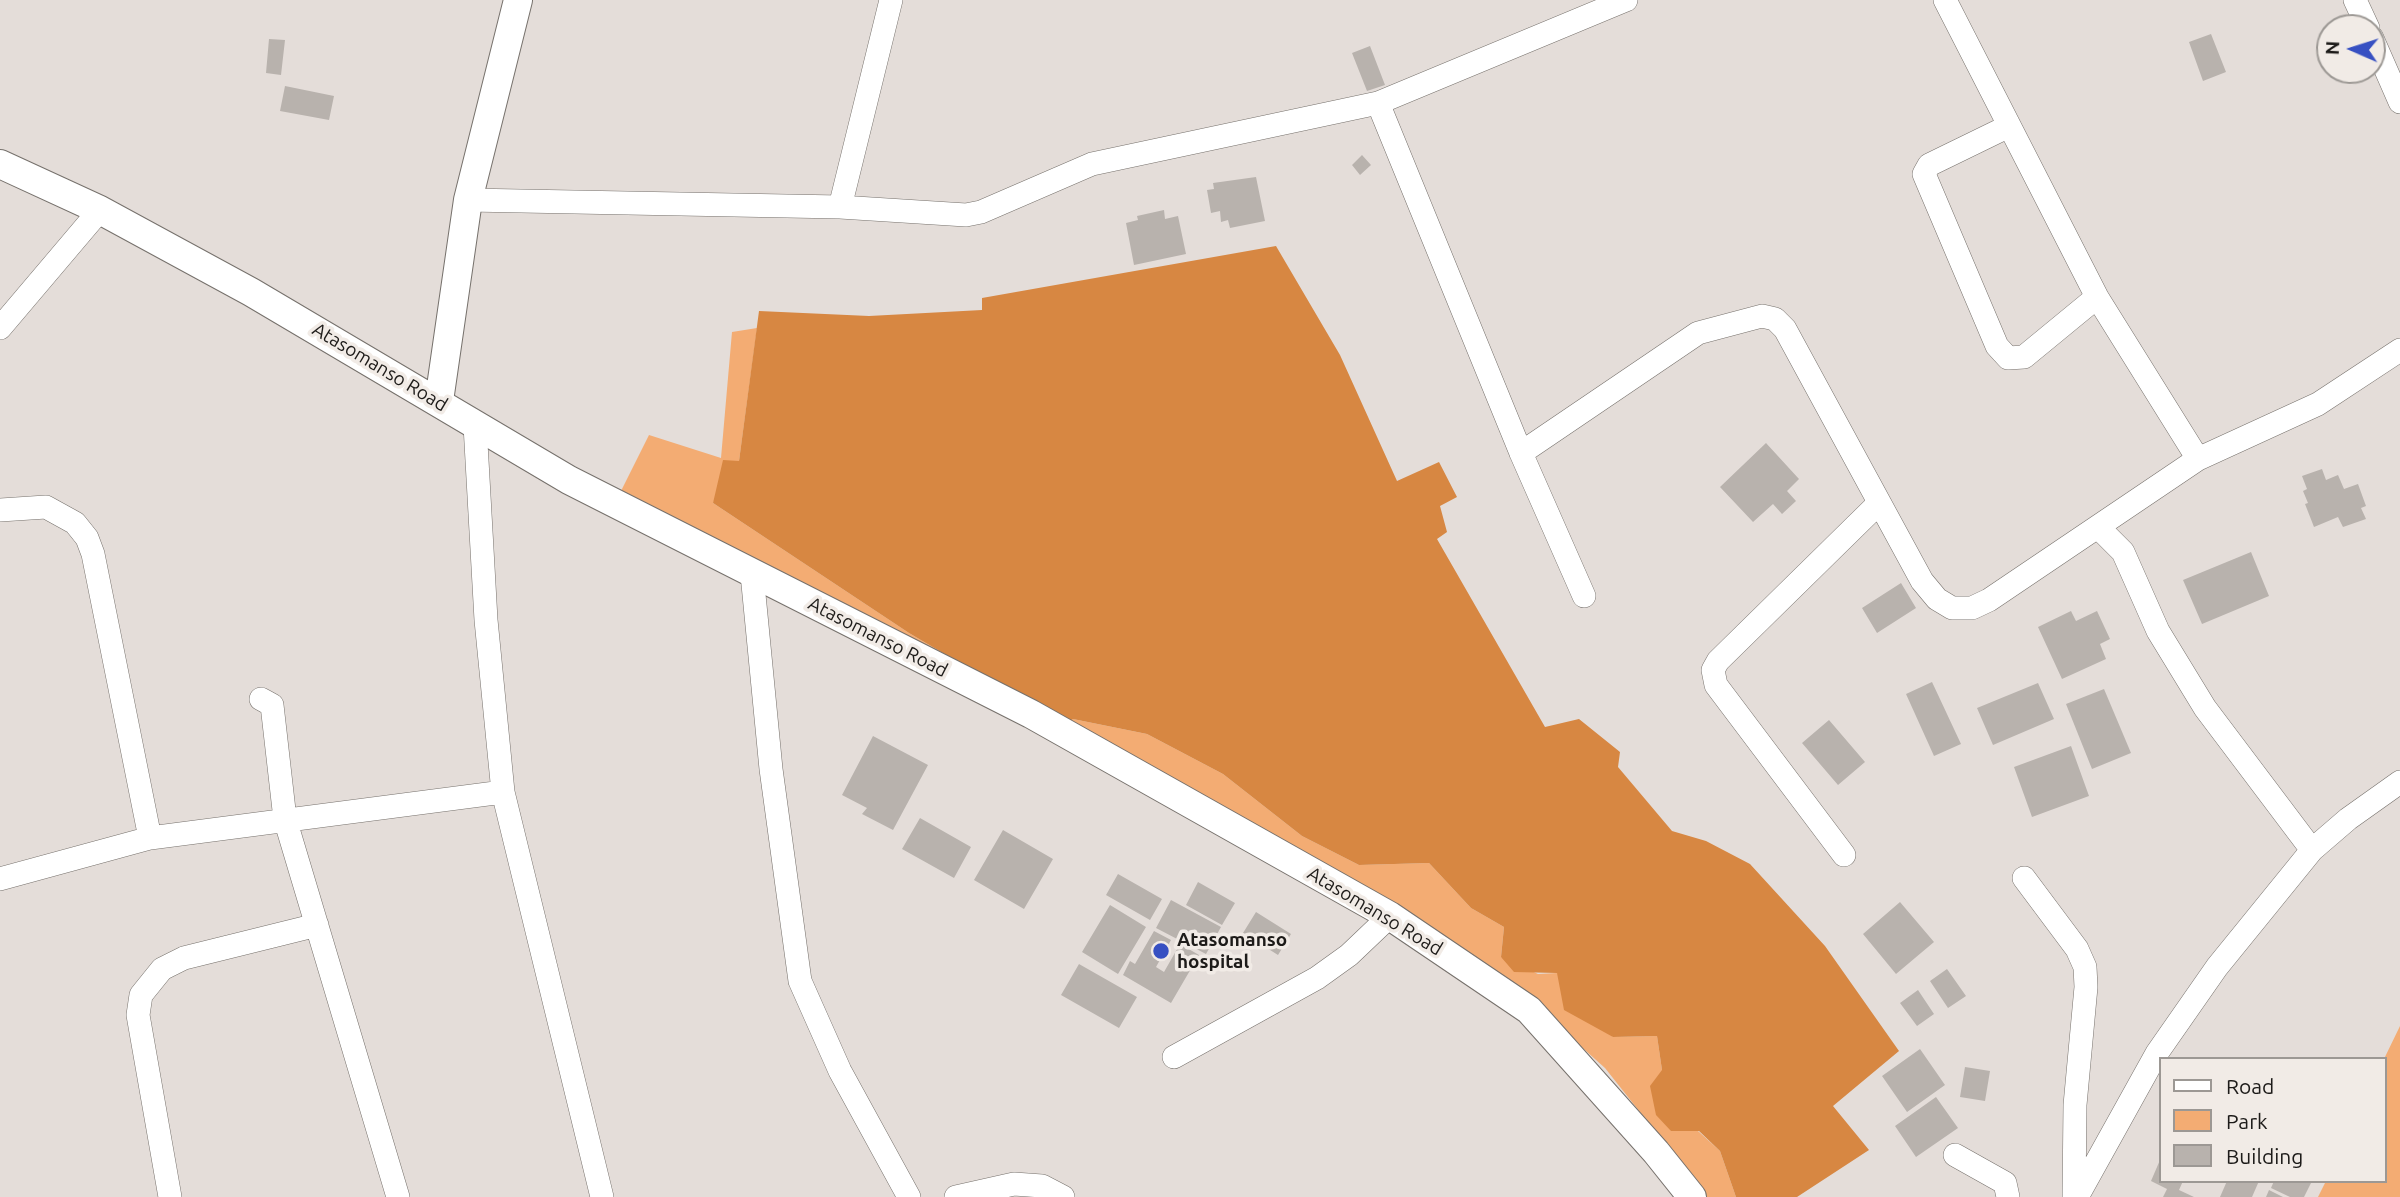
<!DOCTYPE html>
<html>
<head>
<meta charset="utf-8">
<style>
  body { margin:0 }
  #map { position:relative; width:2400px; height:1197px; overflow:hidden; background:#e4ddd9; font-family:Ubuntu,sans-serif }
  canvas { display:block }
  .legend { position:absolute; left:2159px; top:1057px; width:228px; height:126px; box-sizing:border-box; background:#f1ebe6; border:2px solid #9c9894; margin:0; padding:9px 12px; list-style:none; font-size:21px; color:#1d1b19 }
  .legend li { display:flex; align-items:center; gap:14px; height:35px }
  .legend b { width:35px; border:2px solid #9c9894 }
  .north { position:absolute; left:2316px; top:14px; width:70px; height:70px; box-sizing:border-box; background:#f1ebe6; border:2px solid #9c9894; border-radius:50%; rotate:273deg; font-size:19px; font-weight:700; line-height:28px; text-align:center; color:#1d1b19 }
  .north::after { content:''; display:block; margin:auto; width:24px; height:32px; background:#3750c2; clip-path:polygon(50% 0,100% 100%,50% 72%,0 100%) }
</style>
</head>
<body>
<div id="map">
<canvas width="2400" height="1197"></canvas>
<ul class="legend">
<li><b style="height:9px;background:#fff"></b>Road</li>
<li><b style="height:19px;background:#f3ac73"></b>Park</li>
<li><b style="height:19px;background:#b8b2ad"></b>Building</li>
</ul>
<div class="north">N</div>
</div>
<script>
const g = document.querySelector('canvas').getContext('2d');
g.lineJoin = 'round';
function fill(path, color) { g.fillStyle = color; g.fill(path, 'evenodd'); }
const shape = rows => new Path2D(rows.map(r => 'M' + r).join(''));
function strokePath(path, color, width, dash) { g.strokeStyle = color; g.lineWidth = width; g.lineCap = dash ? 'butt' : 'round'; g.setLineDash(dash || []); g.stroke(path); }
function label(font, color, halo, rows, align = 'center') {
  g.font = font + ' Ubuntu,sans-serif'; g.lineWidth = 7; g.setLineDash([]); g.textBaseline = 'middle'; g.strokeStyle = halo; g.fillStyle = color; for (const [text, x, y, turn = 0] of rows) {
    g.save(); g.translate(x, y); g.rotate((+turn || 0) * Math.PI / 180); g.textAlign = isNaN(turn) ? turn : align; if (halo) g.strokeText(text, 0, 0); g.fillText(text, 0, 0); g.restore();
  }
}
const green = shape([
  [757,328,739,461,713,503,909,633,1064,725,1073,719,1147,734,1223,774,1302,836,1359,865,1429,863,1471,908,1504,927,1501,957,1538,974,1557,973,1613,1037,1657,1036,1671,1131,1698,1131,1720,1151,1736,1197,1704,1197,1689,1174,1605,1068,1529,1000,618,497,649,435,721,458,732,332],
  [2400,1026,2400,1197,2318,1197,2326,1181,2384,1181,2384,1059]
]);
const forest = shape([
  [1276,246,1340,355,1397,481,1439,462,1457,497,1440,506,1447,532,1437,539,1545,727,1579,719,1620,752,1618,767,1672,831,1706,841,1750,864,1825,946,1899,1051,1833,1106,1869,1150,1797,1197,1736,1197,1720,1151,1699,1131,1671,1131,1656,1115,1650,1086,1662,1070,1657,1036,1613,1037,1564,1010,1557,973,1514,972,1501,957,1504,927,1471,908,1429,863,1359,865,1302,836,1223,774,1147,734,1073,719,1065,725,909,633,713,503,723,460,739,461,759,311,869,316,982,310,982,298]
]);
const building = shape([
  [2211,34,2226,72,2203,81,2189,42],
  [269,39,285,40,281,75,266,73],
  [1370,46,1385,85,1367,91,1352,53],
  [285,86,334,96,329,120,280,111],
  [1362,155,1371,165,1360,175,1352,165],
  [1256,177,1265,221,1230,228,1228,220,1221,222,1220,211,1211,213,1207,190,1214,189,1213,183],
  [1164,210,1165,219,1178,216,1186,254,1134,265,1126,223,1138,220,1137,216],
  [1766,443,1799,479,1787,491,1796,501,1782,514,1773,504,1753,522,1720,487],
  [2322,469,2326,480,2338,475,2344,489,2358,484,2366,506,2361,508,2366,519,2343,527,2338,517,2314,527,2305,504,2308,503,2303,491,2307,489,2302,476],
  [2251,552,2269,596,2202,624,2183,580],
  [1901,583,1916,608,1877,633,1862,608],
  [2071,611,2076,621,2097,611,2110,639,2100,644,2106,659,2062,679,2038,627],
  [1932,682,1961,744,1934,756,1906,694],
  [2038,683,2054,719,1993,745,1977,708],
  [2104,689,2131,753,2092,769,2066,704],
  [1829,720,1865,762,1838,785,1802,743],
  [873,736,928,765,893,830,862,814,867,808,842,795],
  [2071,746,2089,796,2032,817,2014,767],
  [920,818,971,847,954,878,902,849],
  [1003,830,1053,859,1024,909,974,880],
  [1118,874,1162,899,1150,920,1106,895],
  [1198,882,1235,903,1222,925,1186,905],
  [1171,900,1221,927,1206,954,1156,928],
  [1900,902,1934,942,1896,974,1863,934],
  [1110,905,1146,927,1118,974,1082,952],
  [1256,912,1291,934,1278,955,1243,933],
  [1154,931,1171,940,1156,967,1164,972,1180,944,1199,955,1171,1003,1123,975,1130,961,1135,964],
  [1079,964,1137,997,1119,1028,1061,995],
  [1947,969,1966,996,1948,1008,1930,981],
  [1918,990,1934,1014,1917,1026,1900,1003],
  [1920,1049,1945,1085,1907,1112,1882,1076],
  [1965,1067,1990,1071,1985,1101,1960,1097],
  [1936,1097,1958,1128,1916,1157,1895,1126],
  [2160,1160,2160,1181,2183,1181,2179,1190,2194,1197,2163,1197,2167,1189,2151,1181],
  [2227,1181,2259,1181,2252,1197,2220,1197],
  [2274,1181,2312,1181,2304,1197,2290,1197,2271,1188],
  [2269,1190,2283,1197,2266,1197]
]);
const minor = shape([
  [1945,0,2097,297,2198,459],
  [2355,0,2368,28],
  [2372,38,2400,102],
  [1378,103,1521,453,1584,596],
  [2009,126,1929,165,1924,174,1997,346,2008,358,2024,357,2097,297],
  [468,200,840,207,966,215,981,212,1092,164,1378,103,1626,0],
  [840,207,891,0],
  [0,328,100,210],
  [475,425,486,620,503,792,602,1197],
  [1521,453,1698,333,1762,316,1775,319,1785,329,1922,581,1937,599,1952,608,1972,608,1989,600,2198,459,2318,404,2400,350],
  [0,510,46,507,75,523,87,538,93,554,150,838],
  [2098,527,2123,552,2158,631,2205,708,2312,850],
  [752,574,771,769,800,981,840,1071,909,1197],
  [261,699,272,705,285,819,398,1197],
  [1844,855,1716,685,1713,670,1718,661,1879,503],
  [2024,878,2077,949,2085,967,2086,987,2075,1105,2074,1197],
  [0,879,150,838,503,792],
  [1174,1057,1317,978,1349,955,1390,916],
  [1955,1155,2005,1183,2008,1197],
  [170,1197,138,1015,141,995,162,969,184,958,317,925],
  [956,1197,1014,1184,1042,1186,1063,1197],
  [2077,1197,2157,1053,2217,967,2312,850,2348,819,2400,782]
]);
const tertiary = shape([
  [0,164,100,210,251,292,569,480,1031,714,1390,916,1529,1010,1656,1152,1692,1197],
  [439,401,468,200,518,0]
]);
const markers = [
  [1161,951,9,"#3750c2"]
];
const streetNames = [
  ["Atasomanso Road",380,367,31],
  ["Atasomanso Road",878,637,27],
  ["Atasomanso Road",1375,911,31]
];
const poiNames = [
  ["Atasomanso",1177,940],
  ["hospital",1177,962]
];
fill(green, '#f3ac73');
fill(forest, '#d78742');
fill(building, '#b8b2ad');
strokePath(minor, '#76716c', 24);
strokePath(tertiary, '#76716c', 30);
strokePath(minor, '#fff', 23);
strokePath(tertiary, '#fff', 28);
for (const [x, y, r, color] of markers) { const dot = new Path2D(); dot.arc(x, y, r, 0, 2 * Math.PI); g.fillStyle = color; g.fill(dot); strokePath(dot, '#f1ebe6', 2.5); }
label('19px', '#1d1b19', '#f1ebe6', streetNames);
label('bold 19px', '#1d1b19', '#f1ebe6', poiNames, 'left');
</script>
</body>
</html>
